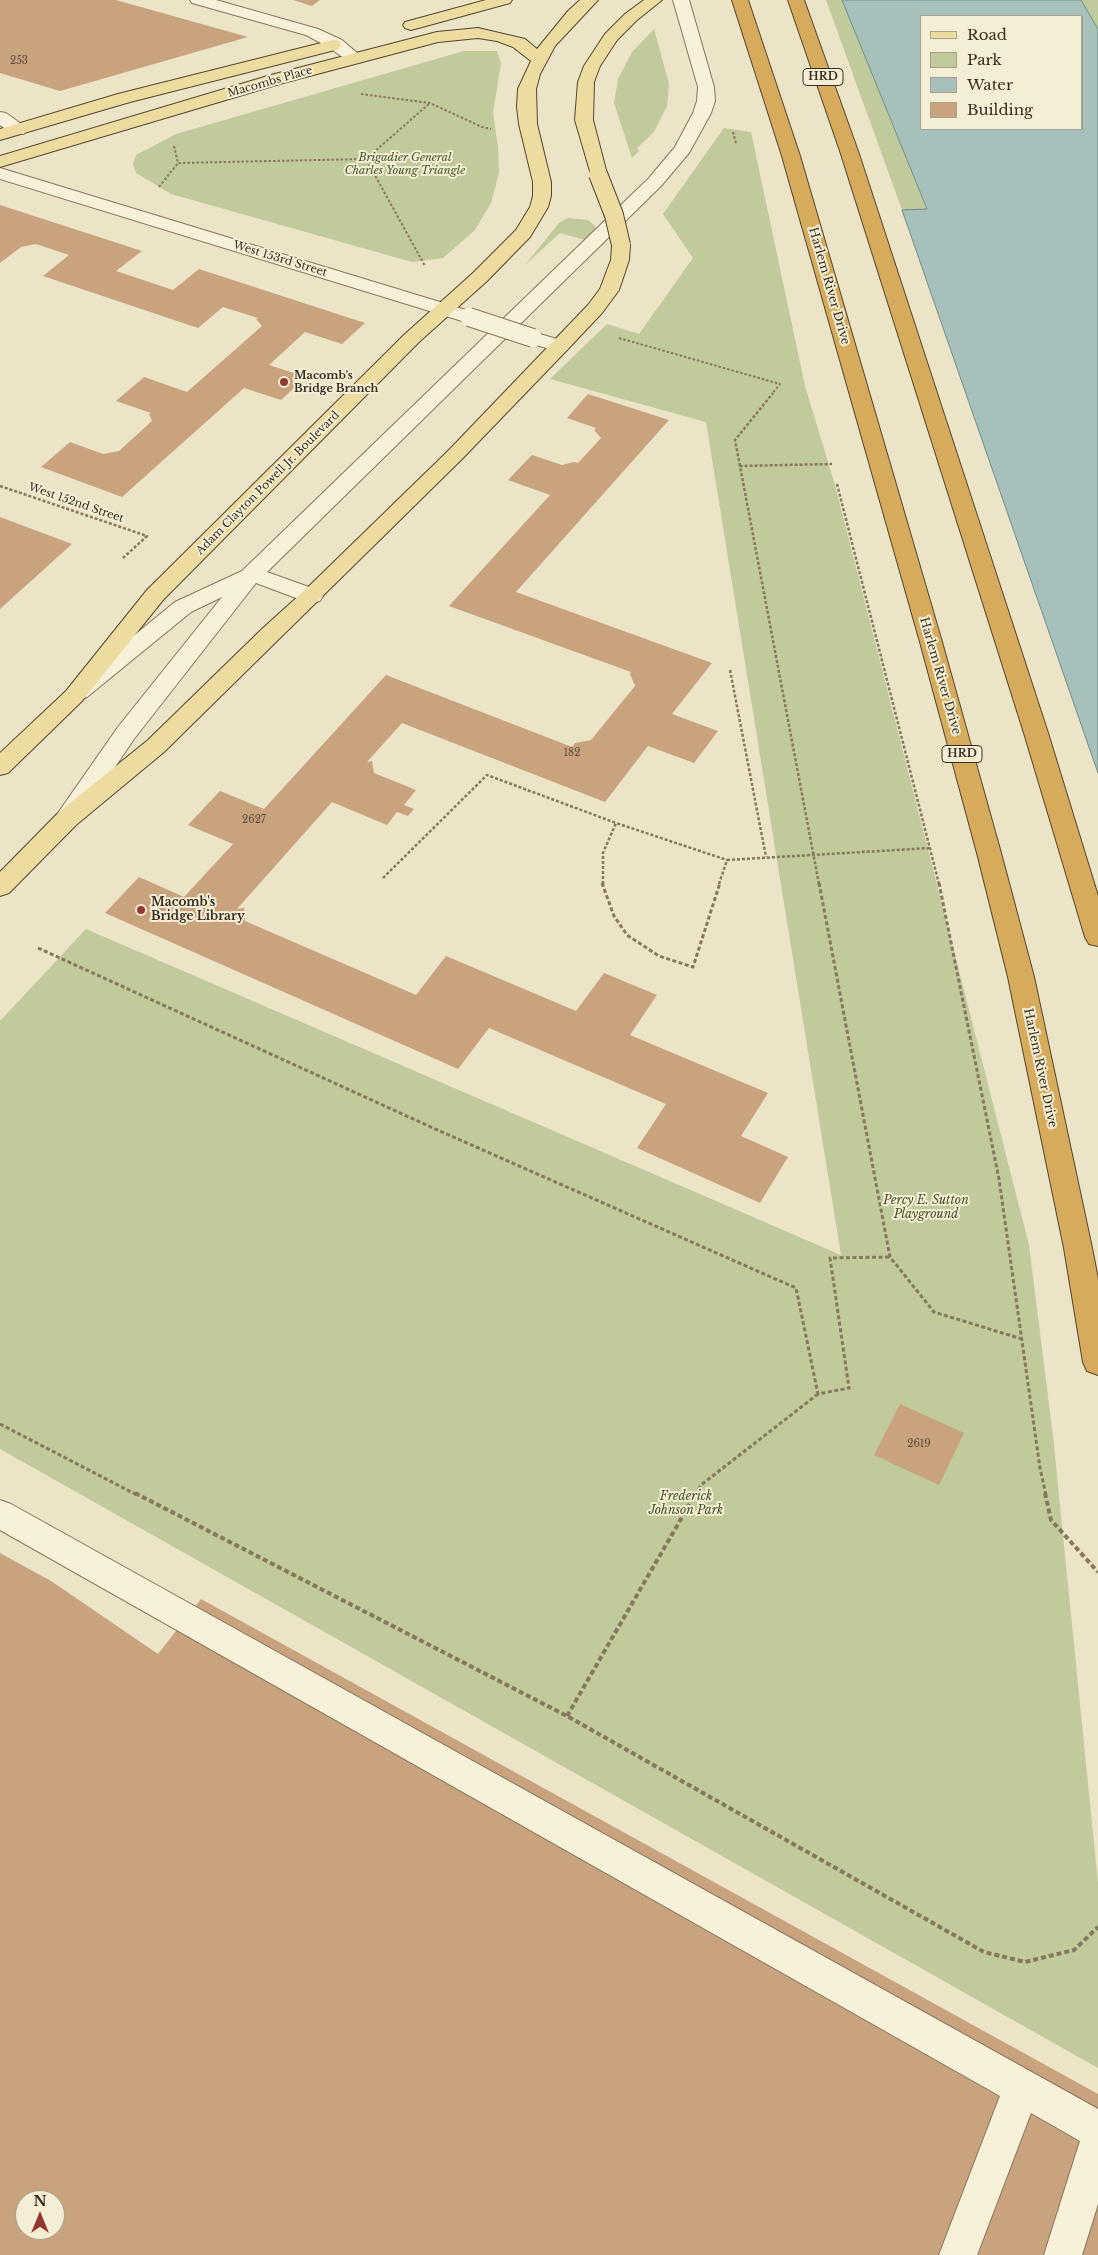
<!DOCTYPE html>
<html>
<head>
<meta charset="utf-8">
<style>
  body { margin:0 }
  #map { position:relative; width:1098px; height:2255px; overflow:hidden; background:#ece4c6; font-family:"Libre Baskerville",serif }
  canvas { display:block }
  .legend { position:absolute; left:920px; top:15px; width:162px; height:115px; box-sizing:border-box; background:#f4eed5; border:1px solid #a8a18d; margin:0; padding:6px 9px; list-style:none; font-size:15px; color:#372d20 }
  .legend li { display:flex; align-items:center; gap:10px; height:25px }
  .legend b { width:25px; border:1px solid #a8a18d }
  .north { position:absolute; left:15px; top:2190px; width:50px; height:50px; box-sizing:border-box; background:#f4eed5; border:1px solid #a8a18d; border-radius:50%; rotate:0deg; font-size:14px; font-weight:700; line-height:20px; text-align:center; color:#372d20 }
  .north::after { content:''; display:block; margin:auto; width:18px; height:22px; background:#923830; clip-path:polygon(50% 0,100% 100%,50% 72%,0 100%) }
</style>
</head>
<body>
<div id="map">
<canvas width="1098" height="2255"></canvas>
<ul class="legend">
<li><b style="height:6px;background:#eddca0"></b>Road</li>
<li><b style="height:14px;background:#c0ca9a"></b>Park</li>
<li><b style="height:14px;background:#a7c0bb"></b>Water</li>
<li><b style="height:14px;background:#c8a37e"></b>Building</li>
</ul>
<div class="north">N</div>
</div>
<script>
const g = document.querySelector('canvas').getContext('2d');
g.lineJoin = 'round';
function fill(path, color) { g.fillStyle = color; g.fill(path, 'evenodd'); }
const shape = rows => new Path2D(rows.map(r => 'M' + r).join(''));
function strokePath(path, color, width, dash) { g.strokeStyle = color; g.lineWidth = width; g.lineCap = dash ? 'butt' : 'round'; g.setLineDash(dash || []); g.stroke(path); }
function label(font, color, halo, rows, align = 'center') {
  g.font = font + ' "Libre Baskerville",serif'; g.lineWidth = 4; g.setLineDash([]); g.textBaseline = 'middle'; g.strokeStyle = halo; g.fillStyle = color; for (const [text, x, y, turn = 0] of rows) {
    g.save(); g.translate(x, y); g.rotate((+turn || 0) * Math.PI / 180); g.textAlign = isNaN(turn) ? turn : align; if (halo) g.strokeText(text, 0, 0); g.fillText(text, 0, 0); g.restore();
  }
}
const green = shape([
  [826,0,842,0,927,210,902,210],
  [1081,0,1098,0,1098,29],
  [654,29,669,84,667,106,654,132,637,148,639,151,632,158,614,103,618,79,632,52],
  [464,51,497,51,501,63,493,113,498,147,499,173,491,203,475,230,443,258,412,262,171,194,136,173,133,164,136,155,176,134],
  [724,128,751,132,805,386,835,485,1029,1245,1053,1436,1098,1883,1098,2068,0,1449,0,1021,86,929,841,1255,706,422,550,379,607,324,639,334,693,258,663,214],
  [568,218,588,220,595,226,596,243,560,233,525,265,559,223]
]);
const water = shape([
  [842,0,1081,0,1098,29,1098,773,902,210,927,209,842,0],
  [922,16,1082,16,1082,129,922,129,922,16]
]);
const building = shape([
  [0,0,116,0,248,37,60,91,0,73],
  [293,0,320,0,312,6],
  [0,205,142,251,116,271,173,290,199,269,365,323,342,344,305,332,269,365,306,377,281,400,244,388,122,497,41,467,70,442,103,454,119,451,152,421,149,414,151,413,116,401,144,377,187,392,262,326,256,319,258,318,223,307,198,328,43,276,69,255,36,244,21,247,0,263],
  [588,394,669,420,516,592,712,663,672,714,718,731,694,763,648,746,605,802,402,723,367,762,372,761,374,773,416,790,404,805,414,809,408,816,397,812,387,825,332,802,237,909,244,908,245,921,416,995,446,956,576,1011,604,973,657,995,630,1035,768,1093,741,1136,788,1157,760,1203,637,1148,666,1104,489,1028,458,1069,105,913,139,877,184,897,233,844,188,825,220,791,264,809,386,675,572,747,575,743,591,740,635,686,630,674,631,672,449,606,550,495,508,480,532,455,562,465,574,462,578,463,601,438,594,430,596,428,567,418],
  [0,517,72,544,0,609],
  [900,1404,964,1433,939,1485,874,1455],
  [0,1553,51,1581,158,1654,201,1599,1098,2094,1098,2255,0,2255],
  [25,2200,55,2200,55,2230,25,2230]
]);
const pathFar3 = shape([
  [361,94,430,103,482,127,491,129],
  [733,132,736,143],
  [174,146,178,163,366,159,425,266],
  [366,159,430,103],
  [159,187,178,163],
  [619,338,780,384,772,394]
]);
const pathFar2 = shape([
  [740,466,735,440,773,393],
  [837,484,939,884],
  [0,486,147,536,122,559],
  [730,670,766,857],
  [727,860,930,848],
  [383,878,487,775,616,823],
  [603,884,603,853,616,823,727,860],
  [719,884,727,860],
  [819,884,740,466,832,464]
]);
const pathFar1 = shape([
  [602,883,614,916,627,935,659,956,693,967,720,883],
  [819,883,890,1257,934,1312,1022,1339],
  [939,883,999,1179,1040,1468,1046,1495],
  [38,948,433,1128,796,1288,818,1394,849,1388,830,1258,890,1257],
  [0,1424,137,1495],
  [695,1495,701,1485,818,1394]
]);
const path = shape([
  [135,1493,567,1716,984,1952,1025,1962,1074,1950,1098,1927],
  [1045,1493,1051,1520,1098,1572],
  [567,1716,696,1493]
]);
const minor = shape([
  [190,0,216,0,318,29,342,40,363,58,361,62,349,62,330,48,306,35,192,3,190,0],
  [673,0,689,0,714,87,715,101,711,113,689,153,661,186,267,572,320,591,323,596,320,601,312,603,304,601,256,583,134,739,76,825,67,828,58,825,55,819,58,813,118,727,222,597,191,612,87,697,79,700,71,697,67,692,71,687,175,602,242,571,649,178,675,147,693,113,697,101,698,87,673,0],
  [0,112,6,113,24,126,27,130,24,134,12,134,0,125,0,112],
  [0,168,476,313,479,317,476,321,469,323,462,321,0,179,0,168],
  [533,332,567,342,570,346,567,350,560,352,526,342,523,338,526,334,533,332],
  [0,1500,11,1504,1098,2109,1098,2204,1082,2255,1044,2255,1080,2141,1031,2113,977,2255,939,2255,1000,2096,0,1530,0,1500]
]);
const major = shape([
  [486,0,512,0,510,3,411,30,405,28,403,25,405,22,486,0],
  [580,0,598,0,555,46,540,74,536,89,537,124,551,182,551,196,548,207,530,237,487,281,419,342,163,600,82,701,8,773,0,775,0,753,66,691,147,590,405,334,473,273,516,230,530,207,533,196,533,182,519,124,517,107,518,89,531,61,513,47,497,41,478,38,438,42,283,83,0,167,0,156,271,75,437,32,478,28,525,39,537,49,568,11,580,0],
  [644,0,662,0,637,20,617,40,600,66,594,82,593,120,607,174,604,178,592,178,575,120,578,82,584,66,605,34,625,14,644,0],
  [333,40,339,41,341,45,339,49,130,102,0,140,0,129,118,94,333,40],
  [621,239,628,241,630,245,629,260,619,290,602,313,567,350,463,458,164,752,76,825,9,893,0,896,0,872,58,813,148,740,263,628,304,591,449,450,588,305,600,289,611,260,612,245,614,241,621,239]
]);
const highway = shape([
  [732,0,748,0,800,156,942,642,1001,853,1034,977,1092,1248,1098,1279,1098,1375,1087,1371,1083,1362,1064,1248,1033,1098,1008,977,977,853,920,642,782,156,732,0],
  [788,0,804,0,859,154,1048,733,1098,896,1098,946,1089,944,1085,937,1024,733,841,154,788,0]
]);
const minorBridge = shape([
  [469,317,533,338]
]);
const majorBridge = shape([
  [598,174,614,215,621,245]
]);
const markers = [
  [284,382,5,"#923830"],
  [141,910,5,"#923830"]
];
const numberNames = [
  ["253",19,61],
  ["182",572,753],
  ["2627",254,820],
  ["2619",919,1444]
];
const shields = [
  [823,77,40],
  [962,754,40]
];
const shieldNames = [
  ["HRD",823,77],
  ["HRD",962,754]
];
const farStreetnames = [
  ["Macombs Place",270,82,-16],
  ["West 153rd Street",280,259,17],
  ["Adam Clayton Powell Jr. Boulevard",268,483,-45],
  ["West 152nd Street",76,503,19]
];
const farParknames = [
  ["Brigadier General",405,158],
  ["Charles Young Triangle",405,171]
];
const farPoinames = [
  ["Macomb's",294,376],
  ["Bridge Branch",294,389]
];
const streetNames = [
  ["Harlem River Drive",829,286,74],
  ["Harlem River Drive",940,676,74],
  ["Harlem River Drive",1040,1068,78]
];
const poiNames = [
  ["Macomb's",151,903],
  ["Bridge Library",151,917]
];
const parkNames = [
  ["Percy E. Sutton",926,1201],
  ["Playground",926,1215],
  ["Frederick",686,1497],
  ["Johnson Park",686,1511]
];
fill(green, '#c0ca9a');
fill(water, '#a7c0bb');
strokePath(water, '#6e8e89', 1);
fill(building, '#c8a37e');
strokePath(minor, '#86775d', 2);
strokePath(major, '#544531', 2);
strokePath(highway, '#544531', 2);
strokePath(pathFar3, '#86775d', 2, [2.5, 2]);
strokePath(pathFar2, '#86775d', 2.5, [3, 2]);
strokePath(pathFar1, '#86775d', 3, [4, 2.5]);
strokePath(path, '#86775d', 4, [5, 3]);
fill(minor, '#f7f1d9');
fill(major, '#eddca0');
fill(highway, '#d6ab5c');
strokePath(minorBridge, '#86775d', 20, []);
strokePath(majorBridge, '#544531', 20, []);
strokePath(minorBridge, '#f7f1d9', 18);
strokePath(majorBridge, '#eddca0', 18);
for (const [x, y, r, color] of markers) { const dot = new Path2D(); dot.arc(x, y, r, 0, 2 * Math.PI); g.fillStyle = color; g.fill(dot); strokePath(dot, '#f4eed5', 2); }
label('10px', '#5b4a38', null, numberNames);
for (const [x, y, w] of shields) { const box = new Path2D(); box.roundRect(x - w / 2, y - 8.5, w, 17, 4); g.fillStyle = '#f4eed5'; g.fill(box); strokePath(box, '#372d20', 1); }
label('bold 11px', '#372d20', null, shieldNames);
label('11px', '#372d20', '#f4eed5', farStreetnames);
label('italic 11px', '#445327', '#f4eed5', farParknames);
label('bold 11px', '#372d20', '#f4eed5', farPoinames, 'left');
label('12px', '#372d20', '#f4eed5', streetNames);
label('bold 12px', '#372d20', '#f4eed5', poiNames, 'left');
label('italic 12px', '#445327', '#f4eed5', parkNames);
</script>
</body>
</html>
